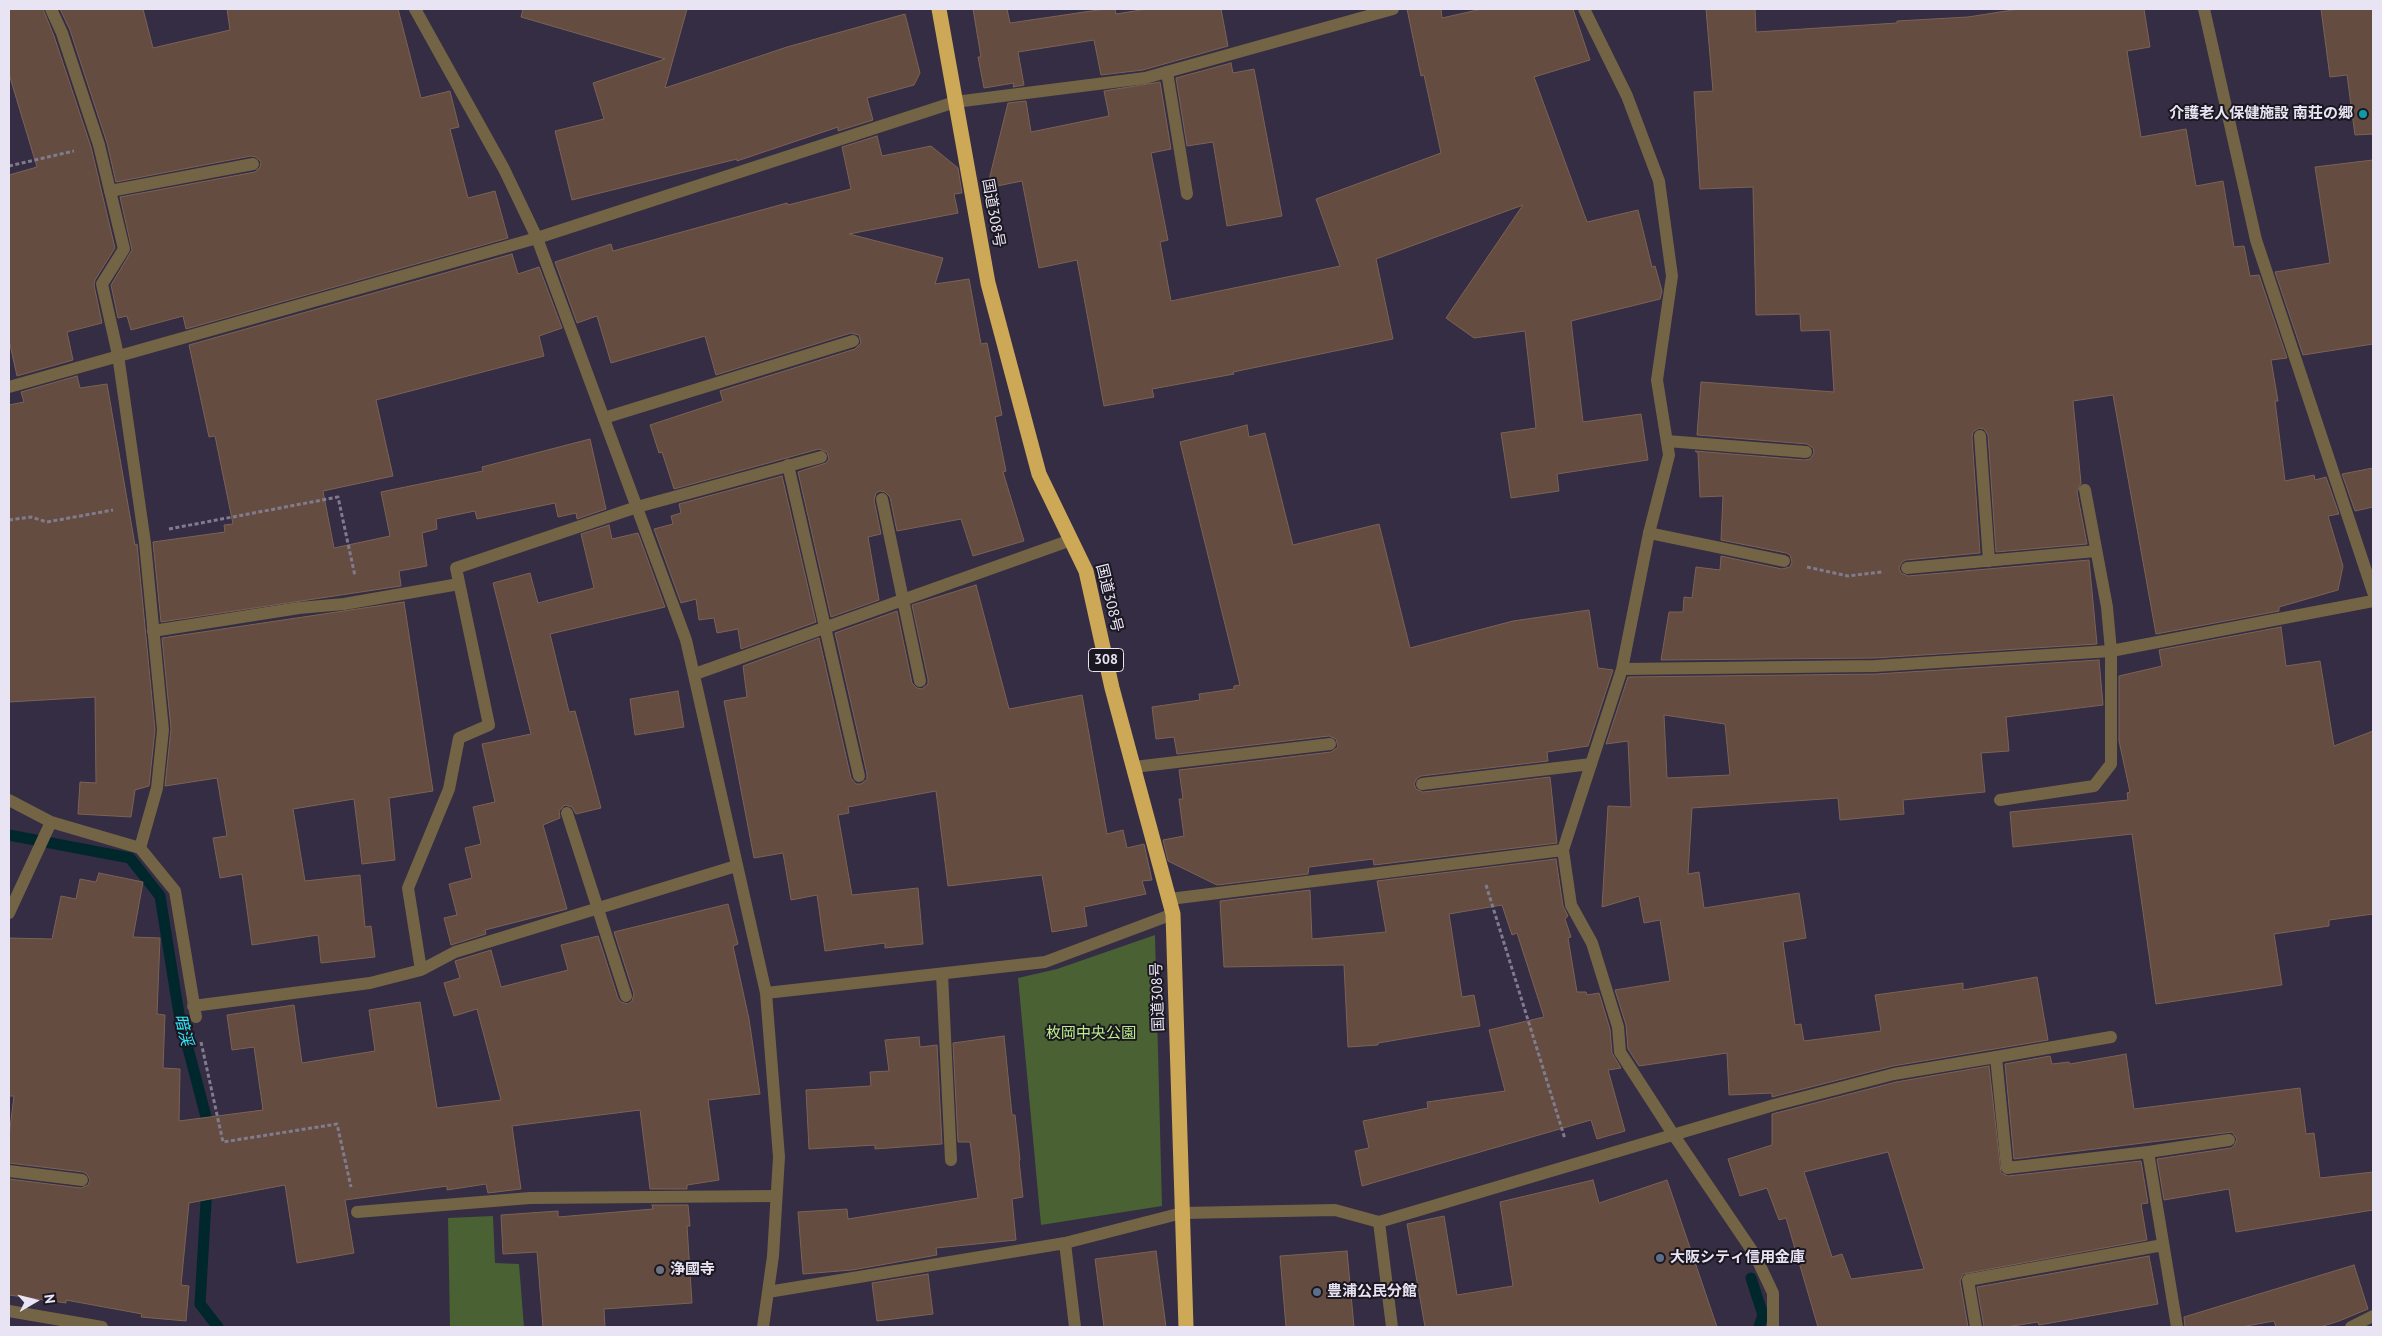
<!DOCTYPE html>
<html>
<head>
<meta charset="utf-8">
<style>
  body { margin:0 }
  #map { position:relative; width:2382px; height:1336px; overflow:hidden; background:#342d43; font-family:"PT Sans",sans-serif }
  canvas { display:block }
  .frame { position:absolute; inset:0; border:10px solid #e8e4f3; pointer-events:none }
  .north { position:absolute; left:10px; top:1276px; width:50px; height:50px; -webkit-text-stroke:4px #1a1721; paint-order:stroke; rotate:82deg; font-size:14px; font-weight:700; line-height:20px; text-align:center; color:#e8e4f3 }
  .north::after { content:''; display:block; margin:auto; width:18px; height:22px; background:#e8e4f3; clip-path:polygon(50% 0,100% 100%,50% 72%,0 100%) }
</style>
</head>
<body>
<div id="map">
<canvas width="2382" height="1336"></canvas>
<div class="frame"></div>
<div class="north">N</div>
</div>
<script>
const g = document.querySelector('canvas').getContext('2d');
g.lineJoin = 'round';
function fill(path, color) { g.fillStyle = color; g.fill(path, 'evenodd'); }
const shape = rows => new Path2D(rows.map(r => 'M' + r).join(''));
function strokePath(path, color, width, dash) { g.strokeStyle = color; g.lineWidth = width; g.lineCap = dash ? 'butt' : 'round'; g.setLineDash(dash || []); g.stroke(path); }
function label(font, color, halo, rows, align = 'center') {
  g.font = font + ' "PT Sans","Noto Sans JP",sans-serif'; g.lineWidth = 4; g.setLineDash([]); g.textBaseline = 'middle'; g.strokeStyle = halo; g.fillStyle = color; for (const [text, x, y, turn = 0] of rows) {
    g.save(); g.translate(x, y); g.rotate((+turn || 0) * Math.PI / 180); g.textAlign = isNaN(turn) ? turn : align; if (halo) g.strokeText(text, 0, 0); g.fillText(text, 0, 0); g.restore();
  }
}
const green = shape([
  [1155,935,1162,1206,1041,1225,1018,978,1057,969],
  [493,1216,495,1263,519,1264,524,1327,450,1327,448,1218]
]);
const stream = shape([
  [9,835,130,858,160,896,179,1014,210,1132],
  [207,1185,200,1304,218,1327],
  [1751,1278,1763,1315,1759,1327]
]);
const building = shape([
  [9,9,43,9,54,36,91,147,115,248,95,280,94,285,102,323,67,332,73,360,17,376,9,340,9,175,37,167,9,74,9,9],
  [60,9,143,9,153,48,230,30,227,9,398,9,421,98,450,91,459,127,450,129,468,198,495,191,508,238,186,329,183,316,131,330,127,316,118,318,111,285,132,250,120,197,255,172,260,167,261,162,256,157,251,156,116,182,107,143,70,30,60,9],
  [523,9,687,9,665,88,787,47,905,14,920,73,914,85,867,98,873,120,838,131,838,127,737,161,737,159,572,200,555,131,604,119,593,83,665,59,521,17,523,9],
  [973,9,1007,9,1010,23,1105,9,1115,9,1116,14,1147,9,1221,9,1228,46,1143,70,1101,75,1094,40,1018,52,1024,85,1013,87,1014,83,984,88,978,57,981,57,973,9],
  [1407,9,1441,9,1442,18,1482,9,1573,9,1590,60,1534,77,1587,222,1638,210,1652,267,1655,266,1662,291,1660,299,1571,321,1583,422,1641,414,1648,460,1557,474,1559,491,1511,498,1501,433,1536,428,1525,331,1474,338,1446,318,1523,205,1376,259,1393,339,1233,372,1234,374,1152,389,1154,397,1104,406,1077,260,1039,268,1022,181,987,188,1008,103,1026,101,1031,132,1109,116,1104,91,1160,82,1171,149,1151,153,1168,240,1160,242,1171,301,1340,266,1316,199,1441,153,1424,75,1421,76,1407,9],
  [1706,9,1755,9,1756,32,1897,23,1897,21,1968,17,2019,9,2144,9,2150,47,2127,51,2141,137,2186,129,2196,186,2223,181,2234,247,2244,246,2250,276,2259,275,2287,358,2271,360,2278,401,2275,401,2285,481,2314,475,2315,480,2326,477,2339,514,2328,516,2343,566,2338,590,2279,607,2279,611,2156,634,2113,395,2073,401,2081,483,2077,492,2087,544,1996,552,1988,435,1984,429,1979,428,1973,432,1972,437,1980,553,1906,560,1902,562,1899,568,1901,573,1908,576,2089,560,2097,644,1875,658,1661,660,1669,612,1683,612,1684,597,1692,598,1696,567,1720,570,1721,556,1782,569,1790,567,1792,562,1790,555,1786,553,1721,540,1723,496,1700,497,1698,453,1695,451,1805,460,1810,459,1814,453,1813,448,1807,444,1697,435,1701,382,1834,392,1830,330,1801,331,1800,314,1756,315,1753,187,1700,189,1694,92,1713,91,1706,9],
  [2321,9,2373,9,2373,134,2355,135,2347,75,2330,77,2321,9],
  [1231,63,1233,73,1254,69,1282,216,1227,226,1213,142,1187,146,1176,78,1231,63],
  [877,136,882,156,931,146,958,168,962,193,954,194,958,213,849,234,943,258,935,284,969,279,981,344,987,343,1002,415,995,417,1006,471,1003,472,1024,541,973,556,961,519,897,531,890,497,885,492,880,491,876,493,874,500,881,534,868,537,879,600,831,617,798,472,826,463,829,459,827,452,819,449,674,489,662,452,659,453,650,425,723,401,720,391,855,349,861,343,859,335,851,333,716,375,705,336,611,363,597,316,577,323,555,262,611,244,613,251,787,203,788,205,851,189,842,147,877,136],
  [2373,160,2373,344,2303,355,2275,272,2330,263,2315,167,2373,160],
  [512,254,518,274,539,267,562,328,539,336,544,356,376,400,393,476,323,491,334,548,390,536,381,492,483,471,482,467,590,439,606,509,577,519,576,513,558,517,555,503,477,519,475,511,436,519,437,529,422,533,427,566,399,571,401,586,161,622,153,542,225,532,224,525,233,524,215,436,209,437,189,345,512,254],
  [77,376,80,388,107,384,135,545,137,544,155,730,149,786,135,790,131,817,78,814,80,782,96,783,95,697,9,702,9,405,24,402,21,392,77,376],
  [1247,425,1249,437,1265,433,1293,545,1379,524,1410,648,1513,621,1589,610,1598,668,1613,670,1588,746,1547,752,1548,761,1421,776,1417,778,1414,784,1416,789,1423,792,1550,777,1557,843,1374,865,1373,859,1309,867,1308,874,1217,885,1168,861,1163,840,1184,836,1179,799,1183,799,1179,770,1331,752,1338,747,1336,739,1329,736,1177,754,1174,737,1156,739,1152,707,1200,700,1199,694,1234,689,1234,686,1240,685,1180,442,1247,425],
  [2373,468,2373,507,2355,511,2342,474,2373,468],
  [782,476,816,622,741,649,738,629,717,633,714,618,699,620,696,599,681,603,654,529,673,524,671,516,681,513,679,504,782,476],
  [609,525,612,539,638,533,665,607,550,634,569,712,575,711,601,808,576,814,572,807,565,805,559,811,560,818,543,825,567,909,485,930,486,934,451,945,444,918,457,915,449,884,472,878,465,848,481,844,473,807,495,802,482,744,531,734,493,583,530,573,538,603,594,588,581,534,609,525],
  [976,585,1009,709,1082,695,1107,834,1123,830,1127,848,1144,844,1152,880,1142,881,1146,894,1084,907,1087,926,1052,932,1042,875,948,886,936,791,848,807,849,813,838,815,852,895,918,888,923,944,885,948,885,943,825,951,817,895,791,900,783,853,754,858,724,701,747,697,743,666,819,638,851,778,856,784,861,784,867,779,867,774,835,633,897,611,912,683,917,688,922,689,928,684,928,679,912,605,976,585],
  [404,602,433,791,389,798,395,860,362,864,354,799,293,809,305,881,360,875,365,927,371,926,375,957,321,963,318,935,252,945,242,874,220,878,213,838,227,836,217,778,165,786,171,729,162,638,404,602],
  [2281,627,2286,666,2320,661,2334,746,2373,731,2373,914,2329,920,2329,926,2274,934,2282,985,2156,1004,2132,834,2013,847,2010,812,2128,800,2127,793,2130,792,2119,741,2119,676,2162,666,2159,650,2281,627],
  [2099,660,2103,705,2006,717,2009,751,1981,753,1985,792,1903,800,1904,814,1840,820,1838,798,1692,808,1688,874,1699,872,1704,908,1799,893,1806,938,1783,942,1795,1025,1801,1024,1804,1041,1881,1031,1875,995,1963,983,1963,990,2037,977,2048,1040,1893,1066,1772,1097,1772,1093,1729,1095,1727,1053,1639,1066,1628,1049,1626,1025,1615,990,1670,981,1660,920,1644,923,1639,896,1602,907,1608,806,1631,807,1628,741,1606,744,1628,677,1876,674,2099,660],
  [1664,715,1725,724,1730,775,1667,778,1664,715],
  [678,691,684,727,635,735,630,699,678,691],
  [1556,859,1563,906,1568,916,1565,919,1571,937,1568,938,1577,992,1586,992,1587,995,1599,993,1610,1029,1612,1053,1621,1068,1608,1070,1625,1131,1597,1139,1591,1120,1362,1186,1355,1151,1369,1148,1363,1121,1428,1108,1427,1102,1505,1091,1489,1030,1544,1017,1517,933,1512,935,1502,905,1449,914,1462,997,1474,995,1480,1026,1378,1043,1378,1045,1348,1047,1344,965,1224,967,1220,901,1310,890,1312,939,1386,932,1377,881,1556,859],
  [99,873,143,882,133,937,160,938,157,1014,165,1015,163,1068,180,1069,179,1121,263,1110,254,1047,232,1050,227,1015,294,1005,302,1063,375,1051,369,1010,420,1002,437,1108,501,1100,477,1009,454,1016,444,983,460,978,455,961,491,950,501,987,568,970,561,945,598,936,618,998,621,1002,628,1004,632,1001,634,994,614,932,728,904,738,944,733,946,749,1019,760,1094,708,1100,719,1180,687,1185,687,1189,650,1189,640,1110,512,1126,521,1189,488,1193,486,1184,447,1190,447,1186,345,1200,354,1253,297,1263,285,1185,189,1203,181,1285,189,1286,186,1321,141,1317,142,1314,66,1300,66,1303,9,1295,9,1179,81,1188,88,1185,90,1180,87,1174,83,1172,9,1163,9,1136,14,1096,9,1096,9,938,52,939,61,896,76,899,80,879,96,882,99,873],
  [1004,1036,1012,1115,1015,1115,1020,1160,1019,1161,1023,1197,1012,1199,1016,1240,936,1248,937,1255,852,1270,803,1274,798,1212,847,1209,848,1219,978,1198,970,1142,958,1142,953,1043,1004,1036],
  [919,1037,920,1047,937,1045,942,1144,875,1149,875,1145,809,1149,806,1090,871,1086,870,1072,889,1071,885,1040,919,1037],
  [2126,1054,2134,1109,2300,1088,2306,1134,2314,1133,2320,1178,2373,1172,2373,1210,2236,1232,2229,1189,2164,1200,2157,1159,2231,1148,2234,1146,2237,1139,2232,1132,2014,1159,2005,1064,2050,1056,2052,1064,2069,1062,2070,1064,2126,1054],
  [1989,1066,2001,1173,2008,1176,2141,1161,2148,1203,2141,1204,2147,1240,1963,1274,1960,1281,1968,1327,1818,1327,1786,1218,1779,1220,1767,1188,1740,1196,1728,1159,1772,1145,1772,1114,1896,1082,1989,1066],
  [1888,1152,1924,1269,1851,1279,1842,1254,1832,1257,1804,1172,1888,1152],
  [1593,1180,1599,1203,1667,1180,1717,1327,1425,1327,1407,1224,1444,1216,1457,1295,1513,1286,1500,1202,1593,1180],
  [652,1205,688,1205,690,1226,687,1226,692,1303,604,1309,605,1327,543,1327,537,1252,503,1254,501,1215,558,1211,558,1217,653,1209,652,1205],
  [1156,1251,1166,1327,1104,1327,1095,1259,1156,1251],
  [1347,1251,1354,1327,1286,1327,1280,1256,1347,1251],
  [2149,1256,2158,1304,2039,1325,2038,1322,2006,1327,1984,1327,1977,1287,2149,1256],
  [2354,1265,2368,1309,2339,1321,2320,1327,2276,1327,2274,1321,2241,1327,2185,1327,2184,1317,2354,1265],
  [928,1274,933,1314,877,1321,872,1283,928,1274]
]);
const path = shape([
  [9,166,74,151],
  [9,520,31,517,47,522,113,510],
  [169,529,338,497,355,576],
  [1807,567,1848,576,1882,572],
  [1486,885,1565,1139],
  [201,1042,223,1142,337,1124,351,1187]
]);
const lane = shape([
  [1167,72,1187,194],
  [110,191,253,164],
  [604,418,853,341],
  [1980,436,1989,561],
  [1667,441,1806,452],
  [788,465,859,776],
  [882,499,920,681],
  [637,507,821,457],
  [1649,533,1784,561],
  [1907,568,2096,551],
  [153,631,299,608,344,604,459,584],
  [1134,767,1330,744],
  [1422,784,1591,764],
  [2000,800,2094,786,2111,764,2111,651,2107,607,2085,490],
  [567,813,626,996],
  [942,974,951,1160],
  [1996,1057,2111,1037],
  [2148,1152,2229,1140],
  [9,1171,82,1180],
  [357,1212,530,1198,776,1196],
  [9,1311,102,1327]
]);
const street = shape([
  [51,9,62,33,99,145,124,249,102,284,118,355,145,543,163,730,157,788,140,848],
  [415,9,504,169,537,238,686,640,766,993,779,1157,773,1256,763,1327],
  [1584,9,1627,96,1659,181,1672,276,1657,380,1669,455,1649,533,1622,669,1563,850,1571,905,1592,943,1618,1027,1620,1052,1673,1134,1755,1255,1773,1293,1773,1327],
  [2204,9,2256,240,2373,592],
  [9,387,537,238,955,102,1145,78,1393,9],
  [1622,669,1875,666,2111,651,2373,601],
  [695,674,1071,540],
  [9,800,51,822,140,848,175,891,196,1017],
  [1170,899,1563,850],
  [9,913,51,822],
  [421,970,408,888,449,789,459,738,489,725,456,568,637,507],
  [766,993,1045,962,1173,914],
  [193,1006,370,983,421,970,455,952,736,866],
  [1065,1243,1075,1327],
  [768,1292,1065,1243,1182,1213,1335,1210,1379,1222],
  [1392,1327,1379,1222,1774,1105,1894,1074,1996,1057,2007,1168,2148,1152,2177,1327],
  [1976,1327,1968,1280,2163,1245],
  [2351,1327,2373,1316]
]);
const highway = shape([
  [939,9,988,283,1039,474,1086,571,1112,688,1173,914,1186,1327]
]);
const markers = [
  [2363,114,5,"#0f9aa8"],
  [1660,1258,5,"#5c6f8a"],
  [660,1270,5,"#6b7280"],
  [1317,1292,5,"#5c6f8a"]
];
const shields = [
  [1106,660,35]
];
const shieldNames = [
  ["308",1106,660]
];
const poiNames = [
  ["介護老人保健施設 南荘の郷",2353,114,"right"],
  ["大阪シティ信用金庫",1670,1258],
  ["浄國寺",670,1270],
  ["豊浦公民分館",1327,1292]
];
const streetNames = [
  ["国道308号",993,213,80],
  ["国道308号",1109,598,76],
  ["国道308号",1158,997,-92]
];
const parkNames = [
  ["枚岡中央公園",1091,1034]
];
const waterNames = [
  ["暗渓",183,1030,76]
];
fill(green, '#496133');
strokePath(stream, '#00272b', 11);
fill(building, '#654c40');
strokePath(building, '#7c6255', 1);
strokePath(path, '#817b8e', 3, [4, 2.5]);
strokePath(lane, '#736445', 12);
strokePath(street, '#736445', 12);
strokePath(highway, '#cda856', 15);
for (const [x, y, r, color] of markers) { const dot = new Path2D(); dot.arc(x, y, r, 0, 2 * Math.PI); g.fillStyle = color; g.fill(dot); strokePath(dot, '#1a1721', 2); }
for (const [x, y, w] of shields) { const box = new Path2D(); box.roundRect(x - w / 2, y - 11.5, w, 23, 4); g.fillStyle = '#1a1721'; g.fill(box); strokePath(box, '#e8e4f3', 1); }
label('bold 14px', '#e8e4f3', null, shieldNames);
label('bold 15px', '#e8e4f3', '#1a1721', poiNames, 'left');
label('15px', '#e8e4f3', '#1a1721', streetNames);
label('15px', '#bbef8b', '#1a1721', parkNames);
label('italic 16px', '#2ee9fc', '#1a1721', waterNames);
</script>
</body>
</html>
